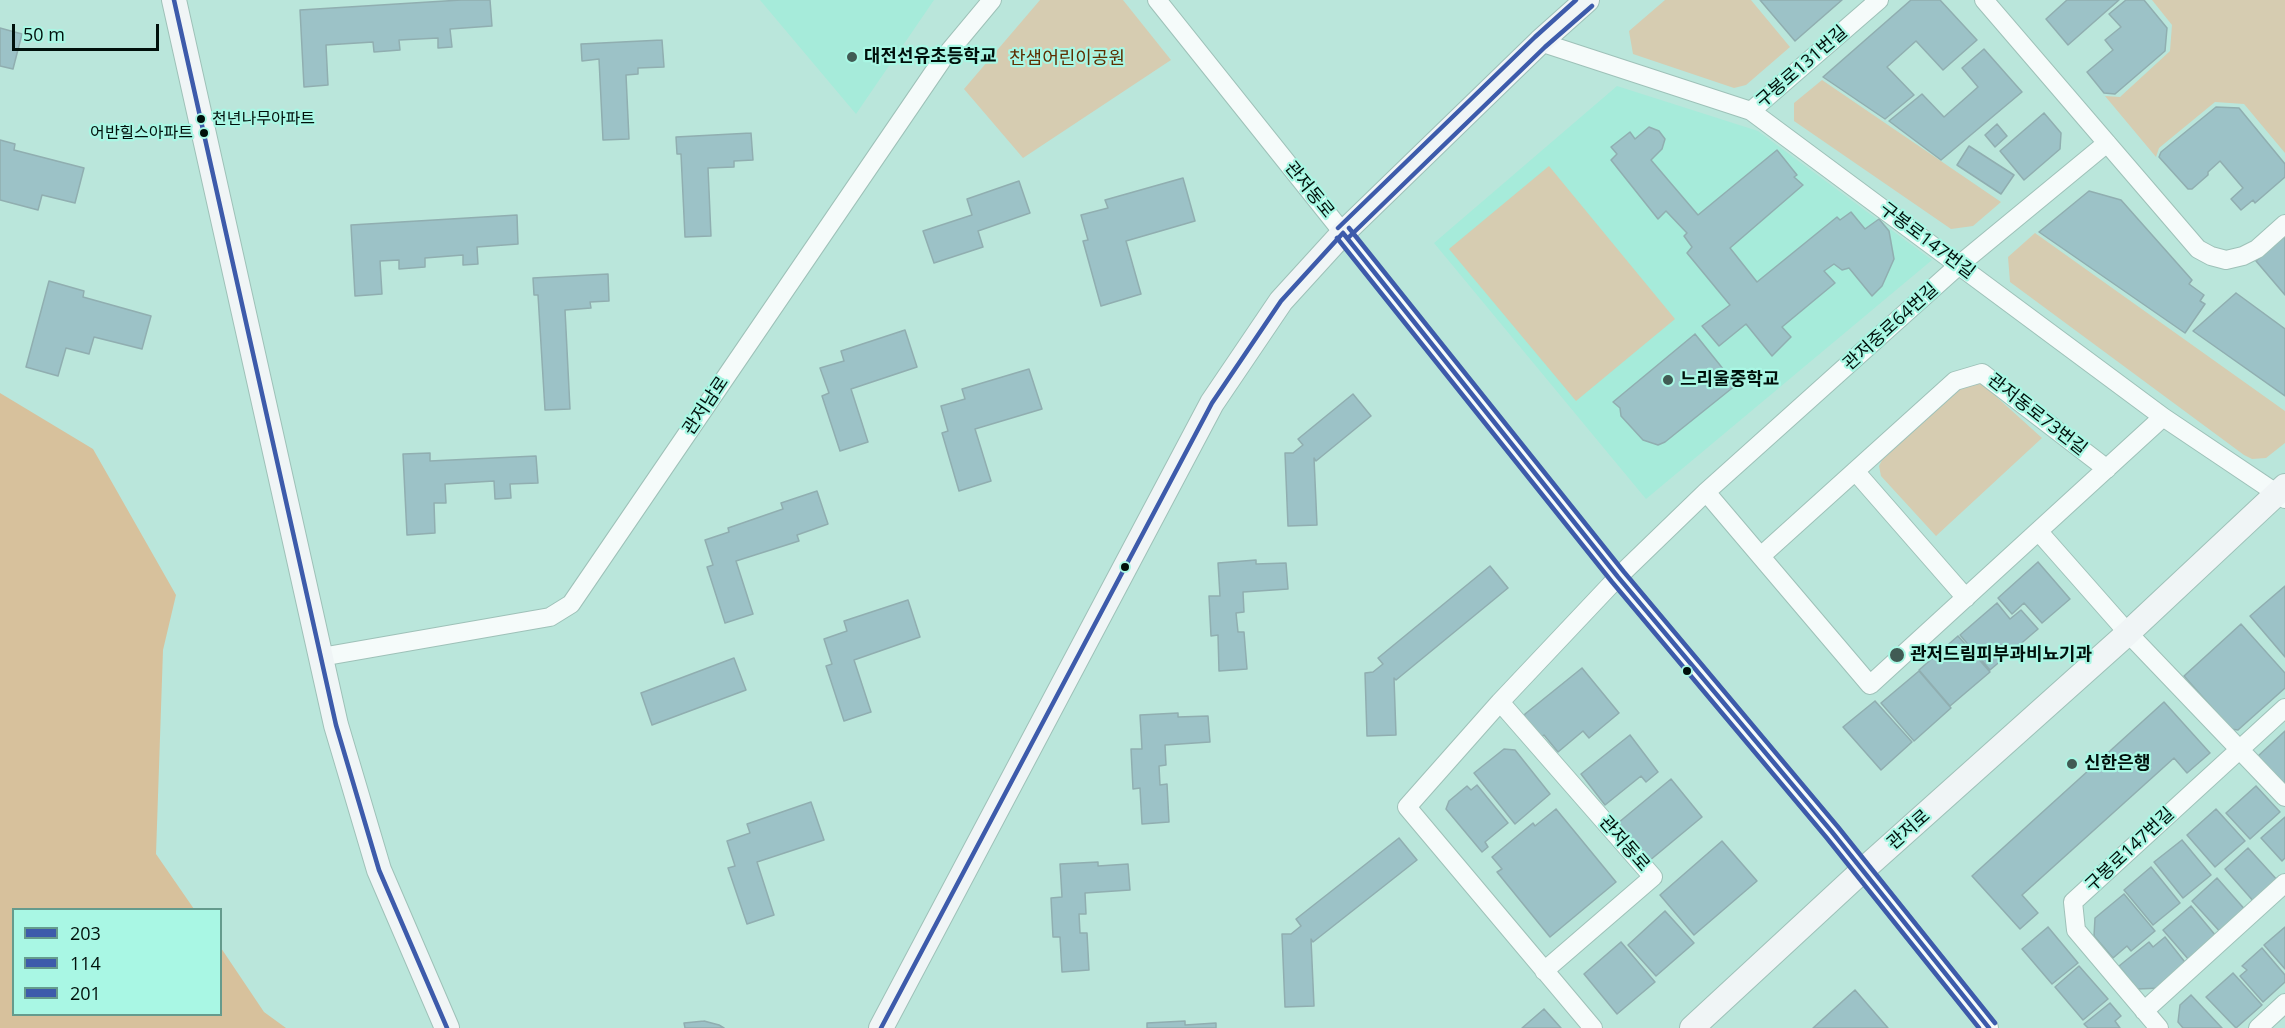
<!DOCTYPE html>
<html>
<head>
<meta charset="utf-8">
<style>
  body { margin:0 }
  #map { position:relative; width:2285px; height:1028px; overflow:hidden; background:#bae6db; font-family:"Open Sans",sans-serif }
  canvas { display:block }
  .legend { position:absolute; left:12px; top:908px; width:210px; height:108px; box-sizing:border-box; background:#a9f7e4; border:2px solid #659b8d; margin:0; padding:8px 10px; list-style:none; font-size:18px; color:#00100b }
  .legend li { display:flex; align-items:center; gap:12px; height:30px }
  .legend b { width:30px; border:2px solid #659b8d }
  .scale { position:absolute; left:12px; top:24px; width:147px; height:27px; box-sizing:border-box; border:3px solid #00100b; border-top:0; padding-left:8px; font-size:18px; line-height:21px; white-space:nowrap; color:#00100b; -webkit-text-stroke:4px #a9f7e4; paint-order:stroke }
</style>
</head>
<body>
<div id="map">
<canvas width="2285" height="1028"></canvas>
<ul class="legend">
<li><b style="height:8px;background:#3d5bab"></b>203</li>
<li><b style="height:8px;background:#3d5bab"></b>114</li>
<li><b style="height:8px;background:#3d5bab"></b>201</li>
</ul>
<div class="scale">50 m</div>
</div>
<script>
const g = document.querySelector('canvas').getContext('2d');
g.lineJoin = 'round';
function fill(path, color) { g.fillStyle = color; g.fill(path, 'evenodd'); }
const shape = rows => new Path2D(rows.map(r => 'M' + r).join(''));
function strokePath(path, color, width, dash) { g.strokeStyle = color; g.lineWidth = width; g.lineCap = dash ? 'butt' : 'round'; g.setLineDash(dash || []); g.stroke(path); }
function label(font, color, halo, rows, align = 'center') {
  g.font = font + ' "Open Sans","Noto Sans KR",sans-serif'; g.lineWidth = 4.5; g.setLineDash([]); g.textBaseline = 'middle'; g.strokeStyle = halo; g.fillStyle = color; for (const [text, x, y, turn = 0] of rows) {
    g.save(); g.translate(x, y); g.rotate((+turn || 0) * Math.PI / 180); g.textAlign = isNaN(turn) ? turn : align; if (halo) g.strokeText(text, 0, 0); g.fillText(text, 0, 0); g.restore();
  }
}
const built = shape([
  [760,0,934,0,856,114],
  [1617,86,1758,131,1932,260,1646,499,1434,243]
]);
const green = shape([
  [1040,0,1123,0,1171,60,1023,158,964,89],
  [1665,0,1751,0,1790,47,1746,85,1734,88,1633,54,1629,31],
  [2152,0,2285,0,2285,153,2244,104,2215,102,2159,148,2156,157,2105,96,2120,97,2170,51,2172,25],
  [1822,80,2001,202,1973,226,1951,229,1794,121,1794,103],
  [1549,166,1675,319,1576,401,1449,249],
  [2035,233,2285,411,2285,443,2266,458,2252,459,2244,455,2010,282,2008,257],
  [1979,381,2042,438,1936,536,1881,476,1879,466,1882,460,1957,388]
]);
const forest = shape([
  [0,393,93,449,176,595,163,650,156,854,194,909,14,910,14,1014,220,1014,221,948,264,1012,286,1028,0,1028]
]);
const building = shape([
  [461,0,490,0,492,26,450,29,452,47,438,48,438,38,399,40,400,50,374,52,373,42,326,45,328,85,304,87,300,10,461,0],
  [1760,0,1842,0,1795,41,1760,0],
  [1911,0,1940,0,1977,40,1943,70,1916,41,1887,67,1914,95,1885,119,1823,77,1911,0],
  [2067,0,2119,0,2068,45,2046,19,2067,0],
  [2126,0,2144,0,2167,28,2165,51,2115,94,2104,93,2087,72,2113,50,2105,40,2121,27,2109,14,2126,0],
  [0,28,22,34,13,69,0,66,0,28],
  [662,40,664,67,638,68,638,74,626,75,629,139,603,140,599,59,582,61,581,44,662,40],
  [1984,49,2022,92,1941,160,1889,121,1922,94,1944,117,1978,87,1962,68,1984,49],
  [2216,107,2239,108,2285,164,2285,177,2255,203,2253,200,2241,210,2231,199,2243,188,2220,161,2208,172,2208,175,2192,189,2188,189,2159,157,2161,152,2216,107],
  [2044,113,2061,133,2060,149,2024,180,2000,151,2044,113],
  [1997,124,2007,136,1995,147,1985,135,1997,124],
  [1649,127,1659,131,1665,139,1662,149,1651,160,1698,215,1777,150,1797,175,1794,177,1803,185,1730,248,1757,282,1837,217,1840,220,1851,212,1865,229,1879,219,1889,231,1894,259,1882,286,1872,296,1849,268,1842,270,1834,264,1824,271,1835,283,1782,327,1791,337,1772,356,1746,324,1719,346,1702,326,1730,305,1687,253,1692,247,1684,236,1687,233,1666,211,1658,219,1611,160,1617,154,1611,147,1630,132,1635,139,1649,127],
  [751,133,753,160,734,161,734,167,708,168,711,236,685,237,681,154,677,154,676,137,751,133],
  [0,140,15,144,14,150,84,168,75,203,42,195,38,210,0,200,0,140],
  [1969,146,2014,175,2001,194,1957,165,1969,146],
  [1183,178,1195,221,1126,241,1141,294,1101,306,1083,241,1088,240,1081,215,1108,208,1105,200,1183,178],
  [1019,181,1030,213,978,231,983,247,934,263,923,231,972,215,967,199,1019,181],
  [2089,191,2121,200,2192,280,2189,284,2204,295,2200,301,2205,304,2185,333,2039,232,2089,191],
  [517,215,518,244,477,247,478,264,463,265,463,255,425,258,425,267,399,269,399,260,380,261,382,294,355,296,351,225,517,215],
  [2285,236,2285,295,2256,261,2285,236],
  [608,274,609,301,590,302,591,308,565,310,570,409,545,410,538,295,534,295,533,278,608,274],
  [49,281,84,291,83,297,151,316,142,349,94,337,89,354,66,348,58,376,26,367,49,281],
  [2236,293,2285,329,2285,396,2193,331,2236,293],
  [905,330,917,367,851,389,868,442,840,451,822,396,829,393,820,368,844,361,841,351,905,330],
  [1695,334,1736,385,1665,442,1658,445,1643,440,1621,416,1620,408,1613,402,1695,334],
  [1029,369,1042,409,975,429,991,481,959,491,942,433,948,431,941,406,965,399,962,389,1029,369],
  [1353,394,1371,416,1316,461,1314,458,1317,525,1288,526,1285,453,1293,453,1303,445,1298,439,1353,394],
  [430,453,430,461,536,456,538,483,510,484,511,498,495,499,494,481,445,484,446,503,434,503,435,533,407,535,403,454,430,453],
  [817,491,828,524,797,535,799,541,736,561,753,614,725,623,707,567,713,565,705,540,729,532,728,528,783,509,781,503,817,491],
  [1256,560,1256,564,1286,563,1288,589,1243,592,1244,612,1236,613,1238,632,1244,632,1247,669,1219,671,1218,635,1211,636,1209,596,1220,596,1218,563,1256,560],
  [2038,562,2070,599,2042,623,2024,603,2012,614,1998,598,2038,562],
  [1490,566,1508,588,1396,680,1394,678,1396,735,1367,736,1365,673,1373,672,1383,664,1378,658,1490,566],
  [2285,586,2285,657,2250,616,2285,586],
  [908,600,920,637,854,660,871,712,844,721,826,666,832,664,824,639,847,631,844,621,908,600],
  [1997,603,2010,619,2021,610,2038,629,1990,670,1960,635,1997,603],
  [2241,624,2285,673,2285,688,2238,730,2231,729,2184,676,2241,624],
  [1958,636,1990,672,1950,706,1919,670,1958,636],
  [734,658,746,690,652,725,641,693,734,658],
  [1582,668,1619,713,1589,738,1583,731,1558,752,1544,735,1539,739,1523,720,1525,714,1582,668],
  [1919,671,1951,708,1914,741,1881,703,1919,671],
  [1875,701,1912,742,1881,770,1843,727,1875,701],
  [2164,702,2210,753,2187,773,2174,758,2022,895,2038,913,2020,929,1972,876,2164,702],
  [1178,713,1178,717,1208,716,1210,742,1165,745,1166,765,1159,766,1160,785,1167,784,1169,822,1142,824,1140,788,1133,789,1131,749,1142,749,1140,715,1178,713],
  [2285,731,2285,787,2257,757,2285,731],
  [1630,735,1658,772,1646,782,1641,776,1605,805,1581,774,1630,735],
  [1504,749,1515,750,1550,794,1515,824,1474,773,1504,749],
  [1671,779,1702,817,1649,861,1618,823,1671,779],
  [1477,785,1508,823,1485,842,1488,847,1482,852,1446,809,1449,801,1467,786,1471,790,1477,785],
  [2256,786,2280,812,2250,839,2226,813,2256,786],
  [811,802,824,840,757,862,774,915,747,924,728,868,735,866,727,841,750,833,747,824,811,802],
  [1556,809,1616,882,1550,937,1497,872,1502,869,1492,857,1533,823,1535,826,1556,809],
  [2216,809,2245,841,2215,867,2187,835,2216,809],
  [2285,817,2285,858,2282,861,2261,838,2285,817],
  [1399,838,1417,860,1313,942,1311,939,1314,1006,1285,1007,1282,934,1291,934,1301,926,1296,919,1399,838],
  [2182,840,2211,875,2183,898,2154,862,2182,840],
  [1722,841,1757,881,1694,935,1660,895,1722,841],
  [2248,848,2279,882,2255,903,2225,869,2248,848],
  [1098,862,1098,866,1128,864,1130,890,1085,893,1086,914,1079,914,1080,933,1087,933,1089,970,1062,972,1060,937,1053,937,1051,898,1062,897,1060,864,1098,862],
  [2151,867,2180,903,2153,925,2124,890,2151,867],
  [2217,878,2248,913,2223,935,2192,901,2217,878],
  [2124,894,2155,931,2131,951,2127,946,2113,958,2094,936,2095,918,2124,894],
  [2191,906,2216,936,2189,960,2163,930,2191,906],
  [1665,911,1694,943,1656,976,1628,945,1665,911],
  [2048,927,2078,963,2052,984,2022,949,2048,927],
  [2285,927,2285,969,2264,945,2285,927],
  [2165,937,2188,966,2162,988,2137,989,2119,966,2149,942,2153,947,2165,937],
  [1621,942,1655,982,1617,1014,1584,974,1621,942],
  [2262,948,2285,975,2285,982,2263,1002,2240,976,2247,970,2242,966,2262,948],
  [2079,966,2108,999,2083,1020,2055,987,2079,966],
  [2233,973,2262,1005,2236,1028,2206,997,2233,973],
  [1855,990,1888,1028,1813,1028,1855,990],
  [2191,995,2222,1028,2183,1028,2178,1022,2180,1005,2191,995],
  [2110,1003,2121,1016,2115,1021,2120,1028,2088,1028,2084,1024,2110,1003],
  [1544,1009,1561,1028,1522,1028,1544,1009],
  [704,1021,719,1025,724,1028,685,1028,684,1023,704,1021],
  [1185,1021,1185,1025,1216,1023,1216,1028,1147,1028,1147,1023,1185,1021]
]);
const street = shape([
  [1157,0,1618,577,1832,832,1989,1028],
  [1984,0,2198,249,2211,256,2226,260,2243,256,2257,249,2285,224],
  [1540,42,1751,111,2163,417,2285,499],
  [1751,111,1879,0],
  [1855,471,1966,598],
  [1706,492,1870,685,2163,417],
  [2039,532,2128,633,2285,797],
  [1761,556,1955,381,1982,373,2107,469],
  [321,657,550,617,571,604,942,60,992,0],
  [1500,702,1653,877,1544,971],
  [2144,1011,2285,883],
  [1593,1028,1407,807,1500,702,1618,577,1706,492,1959,265,2107,143],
  [2159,1028,2076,930,2073,902,2285,708],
  [2258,1028,2285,1003]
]);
const secondary = shape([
  [174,0,336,725,379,870,447,1028],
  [881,1028,1212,403,1281,301,1343,233,1540,42,1587,0],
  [1692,1028,1863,870,2128,633,2285,486]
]);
const bus1 = shape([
  [174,0,336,725,379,870,447,1028],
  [1343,233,1618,577,1832,832,1989,1028],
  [881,1028,1212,403,1281,301,1343,233]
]);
const bus2 = shape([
  [1337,238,1612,582,1826,837,1979,1028],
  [1348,238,1545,47,1592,6]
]);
const bus3 = shape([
  [1338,228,1535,37,1576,0],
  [1349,228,1624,572,1838,827,1995,1023]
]);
const markers = [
  [852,57,6,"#415b54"],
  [201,119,5,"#00100b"],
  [204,133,5,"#00100b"],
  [1668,380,6,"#415b54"],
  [1125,567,5,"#00100b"],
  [1897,655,8,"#415b54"],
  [1687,671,5,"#00100b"],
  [2072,764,6,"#415b54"]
];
const busNames = [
  ["천년나무아파트",212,119],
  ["어반힐스아파트",193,133,"right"]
];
const poiNames = [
  ["대전선유초등학교",864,57],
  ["느리울중학교",1680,380],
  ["관저드림피부과비뇨기과",1910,655],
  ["신한은행",2084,764]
];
const parkNames = [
  ["찬샘어린이공원",1067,59]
];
const streetNames = [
  ["구봉로131번길",1802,67,-41],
  ["관저동로",1309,190,51],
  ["구봉로147번길",1927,241,37],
  ["관저중로64번길",1891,327,-42],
  ["관저남로",706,406,-56],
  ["관저동로73번길",2037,415,38],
  ["관저로",1909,830,-41],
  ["관저동로",1624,844,49],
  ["구봉로147번길",2130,850,-43]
];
fill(built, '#a6ebda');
fill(green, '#d6ccb1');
fill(forest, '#d7c19c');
fill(building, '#9cc2c7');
strokePath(building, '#90aeb0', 1.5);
strokePath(street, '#9ec1b8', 20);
strokePath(secondary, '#9ec1b8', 26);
strokePath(street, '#f5fbfa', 18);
strokePath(secondary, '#f0f5f6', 24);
strokePath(bus1, '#3d5bab', 4.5);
strokePath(bus2, '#3d5bab', 4.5);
strokePath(bus3, '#3d5bab', 4.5);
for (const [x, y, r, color] of markers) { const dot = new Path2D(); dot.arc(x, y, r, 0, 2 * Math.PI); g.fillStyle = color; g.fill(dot); strokePath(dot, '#a9f7e4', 2); }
label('16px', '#00100b', '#a9f7e4', busNames, 'left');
label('bold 18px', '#00100b', '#a9f7e4', poiNames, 'left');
label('18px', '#5e2e00', '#a9f7e4', parkNames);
label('18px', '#00100b', '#a9f7e4', streetNames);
</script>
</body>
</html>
